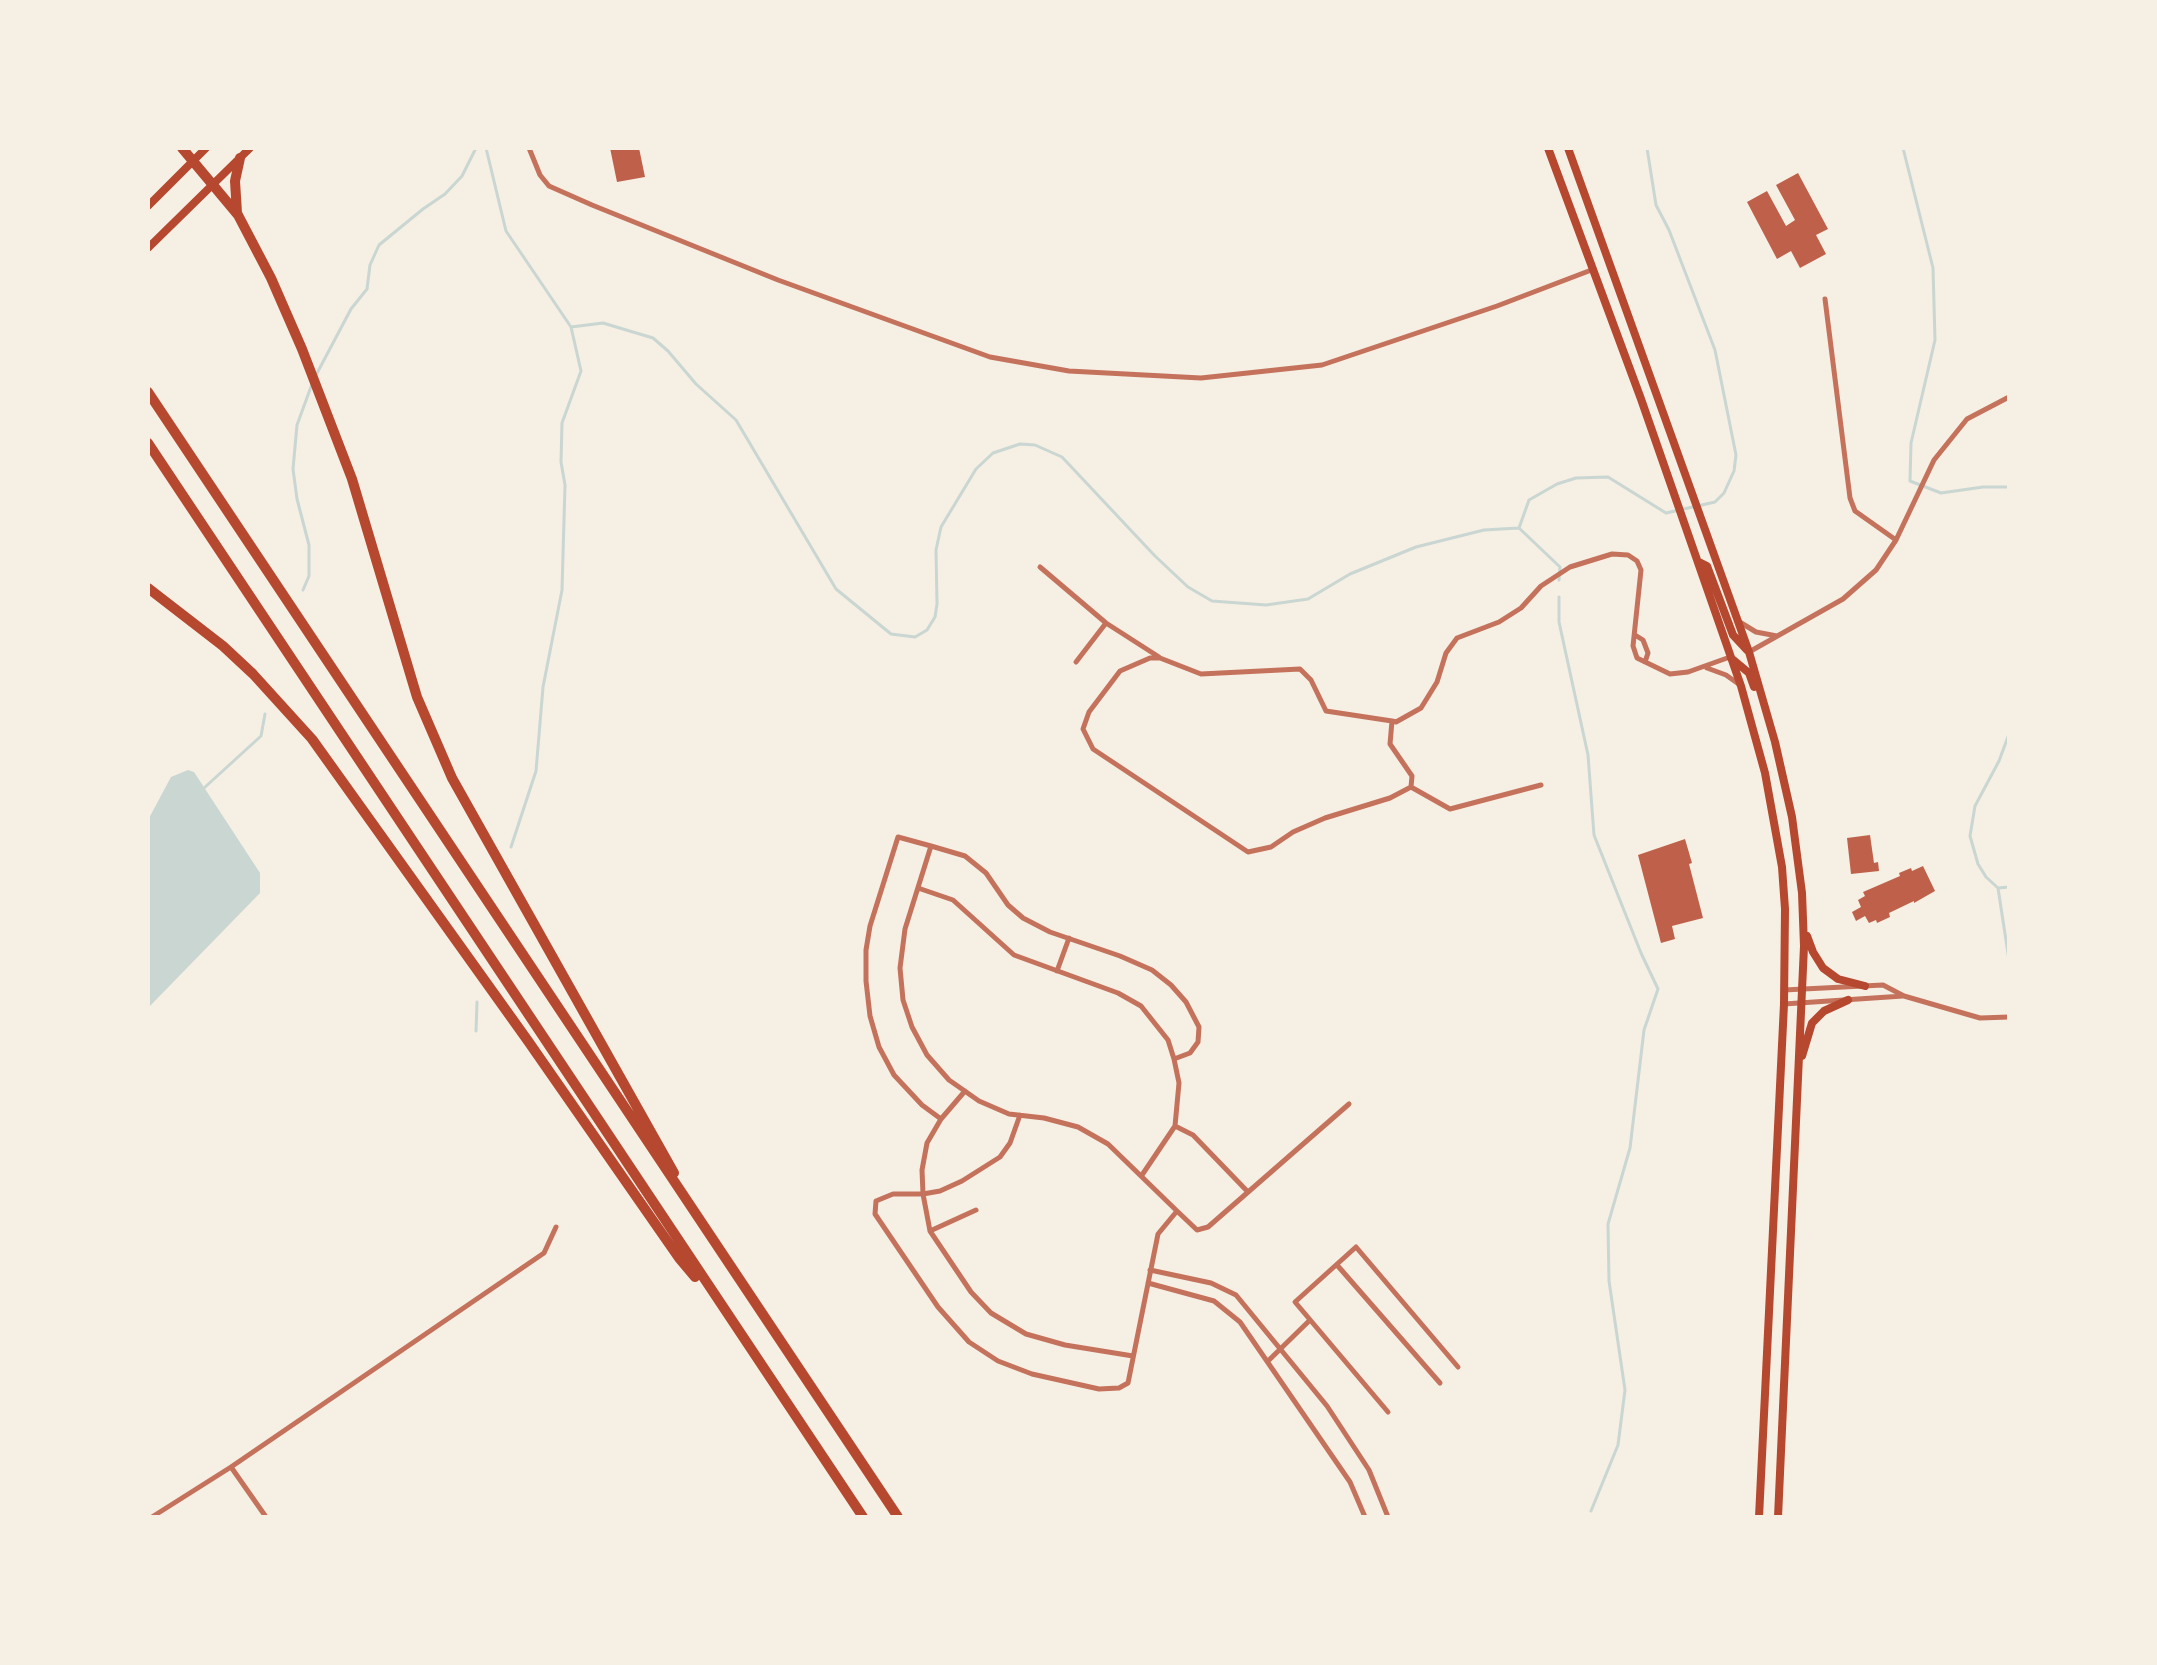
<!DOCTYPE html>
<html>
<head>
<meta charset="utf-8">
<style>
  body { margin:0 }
  #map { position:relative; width:2157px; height:1665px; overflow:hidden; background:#f6efe4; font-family:"Source Serif 4",serif }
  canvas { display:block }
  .frame { position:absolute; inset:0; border:150px solid #f6efe4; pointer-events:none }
</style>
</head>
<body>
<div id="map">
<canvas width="2157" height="1665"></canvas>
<div class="frame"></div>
</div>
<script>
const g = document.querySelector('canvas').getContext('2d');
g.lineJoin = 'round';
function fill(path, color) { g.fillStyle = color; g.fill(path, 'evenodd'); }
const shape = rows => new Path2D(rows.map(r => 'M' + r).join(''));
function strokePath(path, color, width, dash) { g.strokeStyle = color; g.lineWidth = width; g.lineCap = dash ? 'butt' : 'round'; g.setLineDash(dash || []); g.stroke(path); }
const water = shape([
  [188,770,194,772,260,873,260,893,148,1008,148,820,171,777]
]);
const stream = shape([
  [486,148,506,231,571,327,581,371,562,423,561,462,565,485,562,590,543,687,536,771,511,847],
  [1903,148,1933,268,1935,340,1911,443,1910,481,1941,493,1983,487,2009,487],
  [571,327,603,323,653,338,668,351,696,384,736,420,836,589,891,634,915,637,927,630,935,617,937,604,936,550,941,527,976,469,993,453,1020,444,1035,445,1062,457,1155,556,1188,587,1212,601,1266,605,1308,599,1350,574,1416,547,1484,530,1519,528],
  [315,377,351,309,367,289,370,265,379,245,423,209,445,194,462,176,476,148],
  [1519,528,1529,500,1557,484,1576,478,1608,477,1666,513,1715,502,1724,493,1734,471,1736,455,1715,350,1669,230,1656,205,1647,148],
  [1519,528,1560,567,1559,580],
  [303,590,309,576,309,545,297,499,293,469,297,425,312,384],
  [1559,597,1559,622,1588,755,1594,835,1641,953,1658,989,1644,1030,1630,1148,1608,1224,1609,1281,1625,1390,1618,1445,1591,1511],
  [2009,734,1999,761,1975,806,1970,836,1978,864,1986,877,1998,888,2009,887],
  [204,788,261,736,265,714],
  [1998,888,2009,960],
  [476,1031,477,1002]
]);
const building = shape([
  [610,148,639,148,645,177,617,182],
  [1798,173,1828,229,1816,235,1826,254,1800,268,1791,251,1777,259,1747,202,1767,191,1786,226,1795,220,1776,185],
  [1870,835,1874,863,1878,862,1879,871,1851,874,1847,838],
  [1685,839,1692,863,1689,864,1703,918,1672,926,1675,939,1661,943,1638,855],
  [1923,866,1935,891,1914,903,1914,901,1889,913,1890,917,1877,923,1876,920,1869,923,1865,916,1856,921,1852,912,1861,907,1858,900,1865,896,1863,892,1900,876,1899,873,1911,868,1912,871]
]);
const minor = shape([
  [529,148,540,175,549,186,592,205,778,280,990,357,1069,371,1201,378,1322,365,1497,306,1594,269],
  [1825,299,1850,498,1855,511,1896,540],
  [1040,567,1106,623,1159,657],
  [1738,621,1756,632,1777,636],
  [1635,635,1643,640,1648,653,1645,662],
  [1749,652,1843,599,1876,570,1896,540,1934,460,1967,419,2009,397],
  [1150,658,1160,658,1201,674,1300,669,1311,680,1326,711,1392,721,1390,744,1412,776,1411,787,1390,798,1325,818,1293,832,1271,847,1248,852,1093,749,1083,729,1089,712,1120,671,1150,658],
  [1076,662,1106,623],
  [1707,668,1726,675,1740,685],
  [1392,721,1396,722,1421,708,1437,682,1446,653,1457,638,1499,622,1521,608,1541,586,1570,567,1612,554,1628,555,1637,561,1641,570,1633,646,1637,658,1670,674,1688,672,1730,657],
  [1411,787,1450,809,1541,785],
  [931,846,898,837,870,926,866,950,866,981,870,1016,879,1047,894,1075,922,1105,941,1119,965,1091],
  [918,888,953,900,1014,955,1118,993,1141,1006,1168,1040,1174,1059],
  [1057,971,1069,938],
  [1784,990,1883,985,1904,996,1980,1018,2009,1017],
  [1784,1004,1903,996],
  [941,1119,927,1143,922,1170,923,1194,940,1191,962,1181,1000,1157,1010,1143,1020,1115],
  [1175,1126,1193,1135,1248,1192],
  [1177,1211,1197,1230,1208,1227,1349,1104],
  [930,1231,976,1210],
  [1337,1265,1440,1383],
  [1150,1270,1211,1283,1236,1295,1327,1406,1369,1470,1388,1517],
  [1148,1283,1214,1301,1240,1322,1350,1482,1365,1517],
  [1133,1356,1065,1345,1026,1334,991,1313,971,1292,930,1231,923,1194,893,1194,876,1201,875,1214,938,1307,969,1342,998,1361,1032,1374,1099,1389,1119,1388,1128,1383,1158,1234,1177,1211,1108,1144,1078,1127,1044,1118,1009,1114,979,1101,949,1080,927,1055,912,1027,903,1000,900,968,905,929,931,846,965,856,986,873,1008,905,1023,918,1050,932,1120,956,1152,970,1171,985,1186,1002,1199,1027,1198,1042,1190,1053,1174,1059,1179,1083,1175,1126,1142,1175],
  [1268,1361,1310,1320],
  [1388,1412,1295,1302,1356,1247,1458,1367],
  [231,1467,266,1517],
  [152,1517,231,1467,544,1253,556,1227]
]);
const secondary = shape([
  [148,206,206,148],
  [148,248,250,148]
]);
const primary = shape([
  [1548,148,1641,399,1741,686,1765,773,1782,867,1785,909,1784,1004,1759,1517],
  [1568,148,1749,652,1775,742,1792,817,1802,893,1804,946,1778,1517],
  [1699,562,1707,566,1733,635,1747,650],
  [1731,658,1749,673,1754,687],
  [1807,936,1813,952,1823,968,1838,979,1865,986],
  [1802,1056,1812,1023,1824,1011,1848,1000]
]);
const motorway = shape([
  [182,148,238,215,271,278,302,349,352,479,417,697,452,778,674,1173],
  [237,213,235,181,240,158],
  [148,392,898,1517],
  [148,443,863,1517],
  [148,588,223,646,253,674,312,739,528,1041,679,1258,695,1277]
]);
fill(water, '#c9d6d2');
strokePath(stream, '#c9d6d2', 3);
fill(building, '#bf614a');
strokePath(minor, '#c5725c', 5);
strokePath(secondary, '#b5482f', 8);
strokePath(primary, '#b5482f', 8);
strokePath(motorway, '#b5482f', 10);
</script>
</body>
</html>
